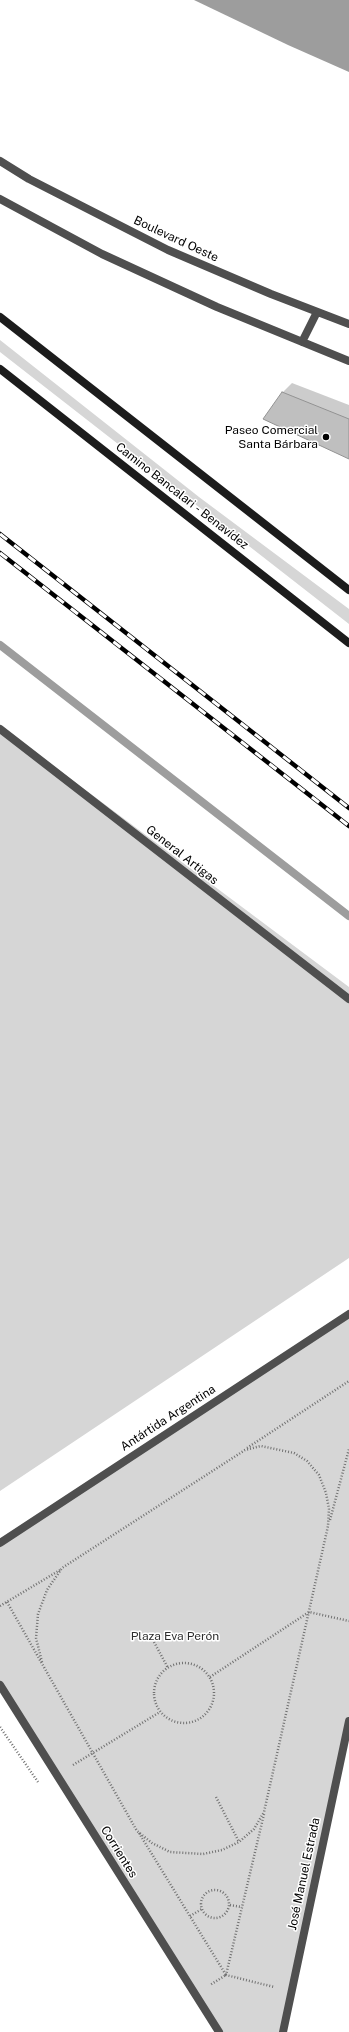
<!DOCTYPE html>
<html>
<head>
<meta charset="utf-8">
<style>
  body { margin:0 }
  canvas { display:block; background:#fff }
</style>
</head>
<body>
<canvas width="349" height="2032"></canvas>
<script>
const g = document.querySelector('canvas').getContext('2d');
g.lineJoin = 'round';
function fill(path, color) { g.fillStyle = color; g.fill(path, 'evenodd'); }
const shape = rows => new Path2D(rows.map(r => 'M' + r).join(''));
function strokePath(path, color, width, dash) { g.strokeStyle = color; g.lineWidth = width; g.lineCap = dash ? 'butt' : 'round'; g.setLineDash(dash || []); g.stroke(path); }
function label(font, color, halo, rows, align = 'center') {
  g.font = font + ' "Public Sans",sans-serif'; g.lineWidth = 3; g.setLineDash([]); g.textBaseline = 'middle'; g.strokeStyle = halo; g.fillStyle = color; for (const [text, x, y, turn = 0] of rows) {
    g.save(); g.translate(x, y); g.rotate((+turn || 0) * Math.PI / 180); g.textAlign = isNaN(turn) ? turn : align; if (halo) g.strokeText(text, 0, 0); g.fillText(text, 0, 0); g.restore();
  }
}
const green = shape([
  [0,340,199,497,349,609,349,624,0,352],
  [0,726,349,987,349,1258,0,1491],
  [349,1314,349,1721,283,2032,219,2032,0,1685,0,1543]
]);
const water = shape([
  [194,0,349,0,349,72,288,45]
]);
const shadow = shape([
  [292,383,349,405,349,458,282,393]
]);
const stream = shape([
  [0,645,349,916]
]);
const building = shape([
  [282,392,349,419,349,459,263,419,282,392]
]);
const path = shape([
  [247,1448,349,1381],
  [330,1520,349,1449],
  [7,1602,137,1831,152,1843,170,1852,203,1854,222,1850,239,1842,254,1829,264,1812,328,1526,329,1509,326,1493,319,1475,307,1461,294,1453,261,1446,245,1450,62,1568,47,1590,38,1614,36,1638,42,1662],
  [0,1606,60,1570],
  [154,1642,168,1668],
  '154 1693a30 30 0 1 1 60 0a30 30 0 1 1-60 0Z',
  [210,1677,309,1612,349,1621],
  [0,1727,38,1782],
  [73,1765,160,1712],
  [216,1797,239,1842],
  [264,1814,226,1975,274,1987],
  [139,1833,226,1975,210,1985],
  '201 1904a14 14 0 1 1 28 0a14 14 0 1 1-28 0Z',
  [230,1905,242,1907],
  [190,1916,202,1909]
]);
const minor = shape([
  [0,161,29,179,168,250,271,294,349,324],
  [0,199,102,254,217,307,349,361],
  [302,342,317,312],
  [0,729,349,999],
  [0,1543,349,1314],
  [0,1685,219,2032],
  [283,2032,349,1721]
]);
const secondary = shape([
  [0,317,349,590],
  [0,369,349,643]
]);
const rail = shape([
  [0,534,349,808],
  [0,553,349,826]
]);
const markers = [
  [326,437,4,"#000"]
];
const streetNames = [
  ["Boulevard Oeste",176,239,25],
  ["Camino Bancalari - Benavídez",182,496,38],
  ["General Artigas",182,855,38],
  ["Antártida Argentina",168,1418,-33],
  ["Corrientes",119,1852,58],
  ["José Manuel Estrada",304,1874,-78]
];
const poiNames = [
  ["Paseo Comercial",318,430],
  ["Santa Bárbara",318,444]
];
const parkNames = [
  ["Plaza Eva Perón",175,1636]
];
fill(green, '#d6d6d6');
fill(water, '#9d9d9d');
fill(shadow, '#0003');
strokePath(stream, '#9d9d9d', 8);
fill(building, '#bfbfbf');
strokePath(building, '#939393', 1);
strokePath(path, '#717171', 2.5, [1, 2]);
strokePath(minor, '#4f4f4f', 8);
strokePath(secondary, '#1c1c1c', 8);
strokePath(rail, '#000', 4.5);
strokePath(rail, '#fff', 3, [9]);
for (const [x, y, r, color] of markers) { const dot = new Path2D(); dot.arc(x, y, r, 0, 2 * Math.PI); g.fillStyle = color; g.fill(dot); strokePath(dot, '#fff', 1.5); }
label('12px', '#000', '#fff', streetNames);
label('12px', '#000', '#fff', poiNames, 'right');
label('12px', '#2d2d2d', '#fff', parkNames);
</script>
</body>
</html>
